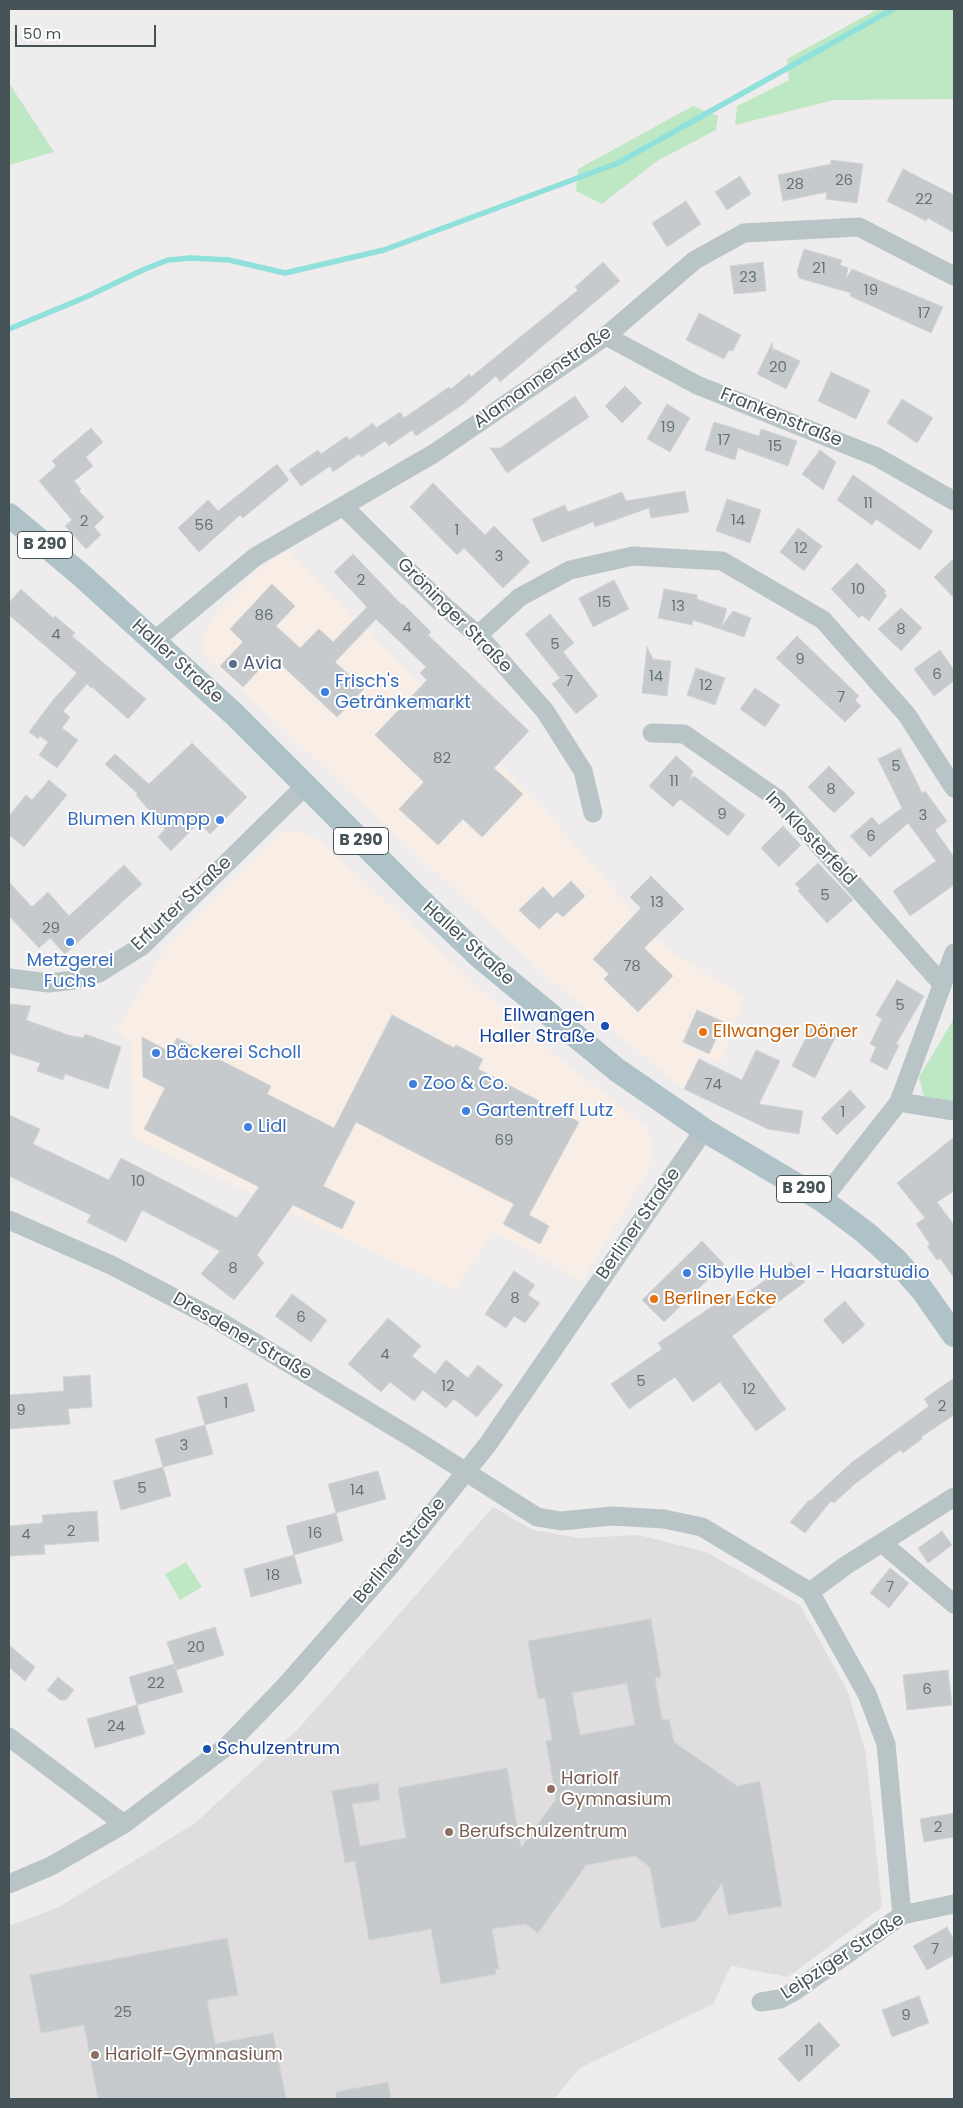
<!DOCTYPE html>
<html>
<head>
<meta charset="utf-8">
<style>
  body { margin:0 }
  #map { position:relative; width:963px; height:2108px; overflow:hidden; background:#eeecec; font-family:Poppins,sans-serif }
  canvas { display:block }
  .frame { position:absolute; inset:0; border:10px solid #465356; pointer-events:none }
  .scale { position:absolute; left:15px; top:25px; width:141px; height:22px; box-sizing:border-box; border:2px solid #465356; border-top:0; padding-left:6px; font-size:15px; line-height:18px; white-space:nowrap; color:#465356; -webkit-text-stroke:4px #fff; paint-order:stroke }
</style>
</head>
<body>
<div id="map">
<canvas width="963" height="2108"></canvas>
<div class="frame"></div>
<div class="scale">50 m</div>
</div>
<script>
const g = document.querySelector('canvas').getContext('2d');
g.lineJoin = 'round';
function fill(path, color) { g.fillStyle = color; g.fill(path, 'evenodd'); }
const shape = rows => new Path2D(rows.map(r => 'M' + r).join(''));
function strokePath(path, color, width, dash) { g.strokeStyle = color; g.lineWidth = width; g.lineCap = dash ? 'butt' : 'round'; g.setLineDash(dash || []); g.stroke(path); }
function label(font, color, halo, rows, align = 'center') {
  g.font = font + ' Poppins,sans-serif'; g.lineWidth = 4; g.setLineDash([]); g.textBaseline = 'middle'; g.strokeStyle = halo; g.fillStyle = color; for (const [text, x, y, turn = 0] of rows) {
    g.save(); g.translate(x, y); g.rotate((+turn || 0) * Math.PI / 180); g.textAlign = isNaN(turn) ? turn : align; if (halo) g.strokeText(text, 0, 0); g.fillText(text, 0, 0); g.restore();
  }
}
const commercial = shape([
  [288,550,547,813,665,948,745,997,720,1064,701,1055,684,1089,553,982,202,653,203,636,217,612,258,570],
  [301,831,319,840,533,1037,647,1128,651,1144,649,1169,582,1281,493,1231,454,1290,131,1136,132,1043,117,1029,167,947,283,832]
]);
const education = shape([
  [493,1507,533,1530,580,1538,639,1535,706,1552,800,1605,848,1692,866,1754,882,1907,788,1977,731,1966,713,2004,580,2068,554,2099,9,2099,9,1926,59,1907,194,1824,299,1728]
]);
const green = shape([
  [878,9,954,9,954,99,834,100,735,125,737,106,789,80,787,59],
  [9,83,54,152,9,165],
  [693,106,718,116,716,130,657,161,602,204,576,191,578,169],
  [954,1011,954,1102,924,1097,919,1077,952,1022],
  [186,1562,202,1587,180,1600,165,1574]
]);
const stream = shape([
  [9,329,86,297,145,269,168,260,191,258,229,260,285,273,384,250,618,163,893,9]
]);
const building = shape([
  [831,160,863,164,857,203,826,199,827,192,783,201,778,175,831,164,831,160],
  [903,169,954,195,954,233,928,218,926,221,887,201,903,169],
  [740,176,751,194,727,210,715,192,740,176],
  [686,201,701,224,667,247,652,223,686,201],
  [804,249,842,260,840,265,848,268,846,279,852,269,943,307,931,333,850,296,851,293,799,278,797,271,804,249],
  [603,262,620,281,500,382,496,376,462,405,416,436,412,430,389,446,385,441,361,457,359,454,333,472,330,466,301,486,289,470,318,450,321,454,347,436,349,440,373,423,376,428,400,412,404,418,449,387,451,389,469,374,471,377,578,290,575,287,603,262],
  [763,262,766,291,734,294,730,266,763,262],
  [699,313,741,335,733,351,729,350,724,359,686,340,699,313],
  [772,343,773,353,774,349,800,361,786,389,757,374,772,343],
  [831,372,870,390,856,419,818,401,831,372],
  [625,386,642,403,622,423,605,406,625,386],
  [575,396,589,417,507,473,490,448,500,448,575,396],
  [902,399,933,418,917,443,887,423,902,399],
  [667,404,690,418,670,452,647,439,667,404],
  [714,422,759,436,761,429,797,441,788,466,738,448,735,460,705,450,714,422],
  [91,428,103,442,86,457,93,466,74,481,81,489,79,491,104,517,94,527,101,535,86,549,65,526,72,520,39,481,56,466,52,461,91,428],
  [820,450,836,462,823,490,802,474,820,450],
  [277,464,289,480,243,518,240,515,199,552,178,528,208,500,218,511,277,464],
  [853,475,933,531,920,550,876,519,872,525,837,500,853,475],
  [433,483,485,535,494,526,530,562,503,588,464,548,457,555,410,507,433,483],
  [685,491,689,512,651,518,649,508,595,527,593,522,542,542,532,519,565,505,568,512,622,492,626,501,685,491],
  [727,499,761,510,750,543,716,531,727,499],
  [798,528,822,546,804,571,780,552,798,528],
  [353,554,402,605,403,604,431,632,428,635,529,731,494,768,523,794,482,837,463,819,438,845,399,809,424,782,375,735,427,680,420,673,426,667,376,619,335,662,364,689,337,717,272,656,243,687,220,666,243,642,230,629,272,584,295,606,276,626,300,648,319,629,333,642,367,607,334,572,353,554],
  [954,558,954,598,934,577,954,558],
  [857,563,886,591,884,593,887,595,869,621,862,615,859,618,831,589,857,563],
  [614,580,629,609,593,627,579,598,614,580],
  [21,589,53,618,55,616,75,633,72,636,146,699,128,719,92,687,91,688,87,684,63,711,70,717,62,728,78,740,57,768,39,755,48,742,40,736,38,739,29,732,53,700,77,673,9,615,9,603,21,589],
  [664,589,697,595,697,599,727,609,721,627,733,611,751,618,744,637,693,620,692,625,658,618,664,589],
  [901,608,922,628,901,651,878,629,901,608],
  [550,614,574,643,563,652,598,696,576,714,552,684,560,678,525,634,550,614],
  [797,636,859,696,855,700,861,706,845,722,776,658,797,636],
  [647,647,653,659,671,661,667,696,642,693,647,647],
  [940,650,954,670,954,681,934,696,914,669,940,650],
  [696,668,725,678,715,705,687,695,696,668],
  [755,688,780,705,765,727,740,709,755,688],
  [192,743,247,797,210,834,199,822,171,851,158,837,165,829,136,795,138,794,105,764,115,754,149,784,192,743],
  [900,748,922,793,925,791,947,821,935,830,954,857,954,885,910,916,893,891,936,861,908,823,870,857,850,836,872,817,879,825,902,808,878,759,900,748],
  [676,756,693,771,690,779,694,776,745,815,728,836,680,799,673,807,649,786,676,756],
  [829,766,855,793,834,813,808,787,829,766],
  [49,780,67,795,24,847,9,835,9,816,26,795,32,800,49,780],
  [783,826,801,845,779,867,761,848,783,826],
  [818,863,853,900,827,923,798,891,800,889,795,884,818,863],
  [124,865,142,884,65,954,50,938,39,948,9,916,9,882,32,907,48,892,69,916,124,865],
  [651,876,684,909,644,948,673,976,638,1012,604,979,609,974,593,959,641,908,630,897,651,876],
  [571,881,585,896,563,917,557,912,539,929,519,910,543,887,553,898,571,881],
  [897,980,924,996,896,1044,899,1045,887,1070,870,1061,876,1047,870,1044,882,1019,876,1015,897,980],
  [9,1004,31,1006,26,1020,68,1035,83,1038,85,1034,121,1047,108,1089,65,1074,63,1080,37,1071,40,1063,9,1053,9,1004],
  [697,1010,724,1022,709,1054,683,1042,697,1010],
  [392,1015,454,1048,456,1045,483,1059,478,1069,579,1122,529,1215,549,1226,540,1244,503,1224,514,1204,356,1122,323,1186,355,1202,342,1229,293,1205,257,1255,264,1263,234,1300,201,1274,220,1251,142,1210,126,1242,87,1222,91,1215,9,1176,9,1115,40,1129,33,1144,109,1180,121,1158,237,1218,259,1187,144,1129,165,1088,143,1077,142,1037,170,1052,177,1038,271,1086,267,1094,334,1128,392,1015],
  [813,1023,837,1034,815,1078,792,1066,813,1023],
  [756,1050,780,1061,759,1104,803,1111,799,1134,768,1129,684,1089,699,1059,742,1080,756,1050],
  [850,1090,866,1107,837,1135,821,1118,850,1090],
  [954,1137,954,1191,937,1202,954,1225,954,1278,940,1258,937,1260,927,1246,930,1244,916,1224,925,1218,897,1183,954,1137],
  [702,1241,724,1264,664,1322,642,1300,702,1241],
  [791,1262,805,1282,732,1336,786,1409,756,1431,720,1382,693,1402,675,1377,629,1409,611,1384,662,1349,658,1343,732,1293,737,1300,791,1262],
  [514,1271,535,1285,528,1295,540,1303,525,1323,514,1316,506,1328,485,1314,514,1271],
  [292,1294,327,1320,311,1342,275,1316,292,1294],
  [845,1301,865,1325,843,1344,823,1320,845,1301],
  [388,1318,421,1346,412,1356,435,1374,446,1360,468,1378,478,1365,503,1385,477,1417,454,1399,446,1408,423,1390,414,1401,390,1382,381,1392,348,1364,388,1318],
  [90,1375,92,1407,68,1409,70,1424,9,1429,9,1395,64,1391,63,1377,90,1375],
  [954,1378,954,1415,921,1437,922,1439,903,1453,900,1450,856,1483,834,1503,831,1501,805,1533,790,1522,809,1500,810,1501,851,1463,929,1406,924,1399,954,1378],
  [247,1383,255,1411,205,1425,197,1397,247,1383],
  [205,1425,213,1454,163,1467,155,1439,205,1425],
  [163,1467,171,1496,121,1510,113,1481,163,1467],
  [378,1471,386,1499,336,1513,328,1484,378,1471],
  [97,1511,99,1541,44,1545,45,1554,9,1556,9,1526,43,1523,42,1515,97,1511],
  [336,1513,343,1541,294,1555,286,1526,336,1513],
  [942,1531,952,1545,928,1563,918,1548,942,1531],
  [294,1555,302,1583,251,1597,244,1569,294,1555],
  [890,1568,909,1583,889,1608,870,1593,890,1568],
  [651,1619,661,1677,655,1678,662,1720,669,1719,674,1742,737,1786,760,1781,782,1906,728,1915,722,1883,696,1921,661,1928,650,1867,635,1856,586,1865,538,1933,525,1924,492,1929,499,1969,495,1969,496,1974,441,1984,431,1929,369,1940,355,1861,345,1863,332,1791,378,1783,380,1800,352,1804,360,1846,406,1838,398,1788,507,1768,521,1848,556,1799,546,1741,552,1740,545,1698,538,1699,528,1641,651,1619],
  [627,1683,635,1725,580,1735,572,1693,627,1683],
  [215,1627,224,1655,176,1670,167,1642,215,1627],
  [9,1645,35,1667,25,1681,9,1667,9,1645],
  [174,1664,183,1692,137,1705,129,1677,174,1664],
  [948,1670,952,1705,907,1710,903,1675,948,1670],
  [58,1677,74,1690,66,1700,60,1700,47,1690,58,1677],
  [137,1705,145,1734,95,1748,87,1719,137,1705],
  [954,1813,954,1837,924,1842,920,1819,954,1813],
  [947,1927,954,1940,954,1955,927,1970,913,1946,947,1927],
  [227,1938,238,1995,207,2000,215,2044,273,2033,286,2099,98,2099,84,2025,41,2033,30,1975,227,1938],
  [919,1996,929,2023,892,2037,882,2010,919,1996],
  [819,2022,840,2045,799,2082,778,2059,819,2022],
  [388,2082,391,2099,336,2099,336,2092,388,2082]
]);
const minor = shape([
  [606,336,697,385,877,457,954,501],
  [343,506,445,607,478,635,545,711,583,771,593,813],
  [478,635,520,597,570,570,633,556,722,561,823,620,907,715,954,788],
  [154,641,255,557,433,454,606,336,695,260,744,233,859,227,954,276],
  [652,733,684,734,778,799,942,984],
  [9,978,49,983,74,980,99,973,142,946,305,786],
  [899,1102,954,1111],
  [822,1200,899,1102,954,953],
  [9,1220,111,1265,219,1321,414,1439,537,1517,561,1521,611,1516,664,1519,702,1527,810,1592,867,1694,886,1744,902,1915],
  [882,1543,954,1604],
  [810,1592,845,1566,954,1497],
  [9,1737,124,1824],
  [9,1884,51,1866,124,1824,227,1746,286,1685,392,1564,488,1444,704,1130],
  [761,2002,780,1999,795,1991,902,1915,954,1904]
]);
const major = shape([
  [9,515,81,575,234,714,417,897,480,957,617,1070,704,1130,822,1200,866,1233,896,1260,923,1291,954,1335]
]);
const markers = [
  [233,664,5,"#5c6f8a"],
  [325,692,5,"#3f7fe0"],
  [220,820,5,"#3f7fe0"],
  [70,942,5,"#3f7fe0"],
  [605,1026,5,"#1a4fb4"],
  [703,1032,5,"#e8710a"],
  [156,1053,5,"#3f7fe0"],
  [413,1084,5,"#3f7fe0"],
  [466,1111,5,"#3f7fe0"],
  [248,1127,5,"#3f7fe0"],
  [687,1273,5,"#3f7fe0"],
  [654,1299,5,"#e8710a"],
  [207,1749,5,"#1a4fb4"],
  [551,1789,5,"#8d6e63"],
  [449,1832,5,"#8d6e63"],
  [95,2055,5,"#8d6e63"]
];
const numberNames = [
  ["26",844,181],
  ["28",795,185],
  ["22",924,200],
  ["21",819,269],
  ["23",748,278],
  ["19",871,291],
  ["17",924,314],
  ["20",778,368],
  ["19",668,428],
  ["17",724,441],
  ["15",775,447],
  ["11",868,504],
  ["14",738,521],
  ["2",84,522],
  ["56",204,526],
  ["1",457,531],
  ["12",801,549],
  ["3",499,557],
  ["2",361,581],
  ["10",858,590],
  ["15",604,603],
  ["13",678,607],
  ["86",264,616],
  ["4",407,628],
  ["8",901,630],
  ["4",56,635],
  ["5",555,645],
  ["9",800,660],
  ["6",937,675],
  ["14",656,677],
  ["7",569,682],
  ["12",706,686],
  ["7",841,698],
  ["82",442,759],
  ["5",896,767],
  ["11",674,782],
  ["8",831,790],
  ["9",722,815],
  ["3",923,816],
  ["6",871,837],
  ["5",825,896],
  ["13",657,903],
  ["29",51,929],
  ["78",632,967],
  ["5",900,1006],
  ["74",713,1085],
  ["1",843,1113],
  ["69",504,1141],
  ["10",138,1182],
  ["8",233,1269],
  ["8",515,1299],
  ["6",301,1318],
  ["4",385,1355],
  ["5",641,1382],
  ["12",448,1387],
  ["12",749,1390],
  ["1",226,1404],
  ["2",942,1407],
  ["9",21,1411],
  ["3",184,1446],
  ["5",142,1489],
  ["14",357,1491],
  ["2",71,1532],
  ["16",315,1534],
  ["4",26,1535],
  ["18",273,1576],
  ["7",890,1588],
  ["20",196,1648],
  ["22",156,1684],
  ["6",927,1690],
  ["24",116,1727],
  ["2",938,1828],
  ["7",935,1950],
  ["25",123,2013],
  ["9",906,2016],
  ["11",809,2052]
];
const shields = [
  [45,545,55],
  [361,841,55],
  [804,1189,55]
];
const shieldNames = [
  ["B 290",45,545],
  ["B 290",361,841],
  ["B 290",804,1189]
];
const streetNames = [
  ["Alamannenstraße",543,378,-35],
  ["Frankenstraße",781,418,22],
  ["Gröninger Straße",454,616,45],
  ["Haller Straße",177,662,42],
  ["Im Klosterfeld",810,839,46],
  ["Erfurter Straße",182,904,-43],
  ["Haller Straße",468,944,42],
  ["Berliner Straße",639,1224,-55],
  ["Dresdener Straße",242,1337,30],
  ["Berliner Straße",400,1551,-50],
  ["Leipziger Straße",843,1957,-33]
];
const serviceNames = [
  ["Avia",243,664]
];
const shopNames = [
  ["Frisch's",335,682],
  ["Getränkemarkt",335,703],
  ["Blumen Klumpp",210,820,"right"],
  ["Metzgerei",70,961,"center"],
  ["Fuchs",70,982,"center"],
  ["Bäckerei Scholl",166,1053],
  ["Zoo & Co.",423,1084],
  ["Gartentreff Lutz",476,1111],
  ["Lidl",258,1127],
  ["Sibylle Hubel - Haarstudio",697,1273]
];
const transitNames = [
  ["Ellwangen",595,1016],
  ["Haller Straße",595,1037],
  ["Schulzentrum",217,1749,"left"]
];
const foodNames = [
  ["Ellwanger Döner",713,1032],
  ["Berliner Ecke",664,1299]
];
const educationNames = [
  ["Hariolf",561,1779],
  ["Gymnasium",561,1800],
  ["Berufschulzentrum",459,1832],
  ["Hariolf-Gymnasium",105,2055]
];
fill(commercial, '#f8eee5');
fill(education, '#dfddde');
fill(green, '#bee8c3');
strokePath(stream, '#90e0db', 5.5);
fill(building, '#c6cacd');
strokePath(building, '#d0d4d7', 1);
strokePath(minor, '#b8c4c6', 19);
strokePath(major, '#aec2c8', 24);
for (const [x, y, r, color] of markers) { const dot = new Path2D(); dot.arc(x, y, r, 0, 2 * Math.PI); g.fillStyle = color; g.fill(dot); strokePath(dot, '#fff', 2); }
label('15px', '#667174', null, numberNames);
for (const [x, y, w] of shields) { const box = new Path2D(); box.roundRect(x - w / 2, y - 13.5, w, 27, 4); g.fillStyle = '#fff'; g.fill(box); strokePath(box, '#465356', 1); }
label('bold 16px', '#465356', null, shieldNames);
label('18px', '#465356', '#fff', streetNames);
label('18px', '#4e5e75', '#fff', serviceNames, 'left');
label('18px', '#366cbe', '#fff', shopNames, 'left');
label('18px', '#164399', '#fff', transitNames, 'right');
label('18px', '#c56008', '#fff', foodNames, 'left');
label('18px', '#785e54', '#fff', educationNames, 'left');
</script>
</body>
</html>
